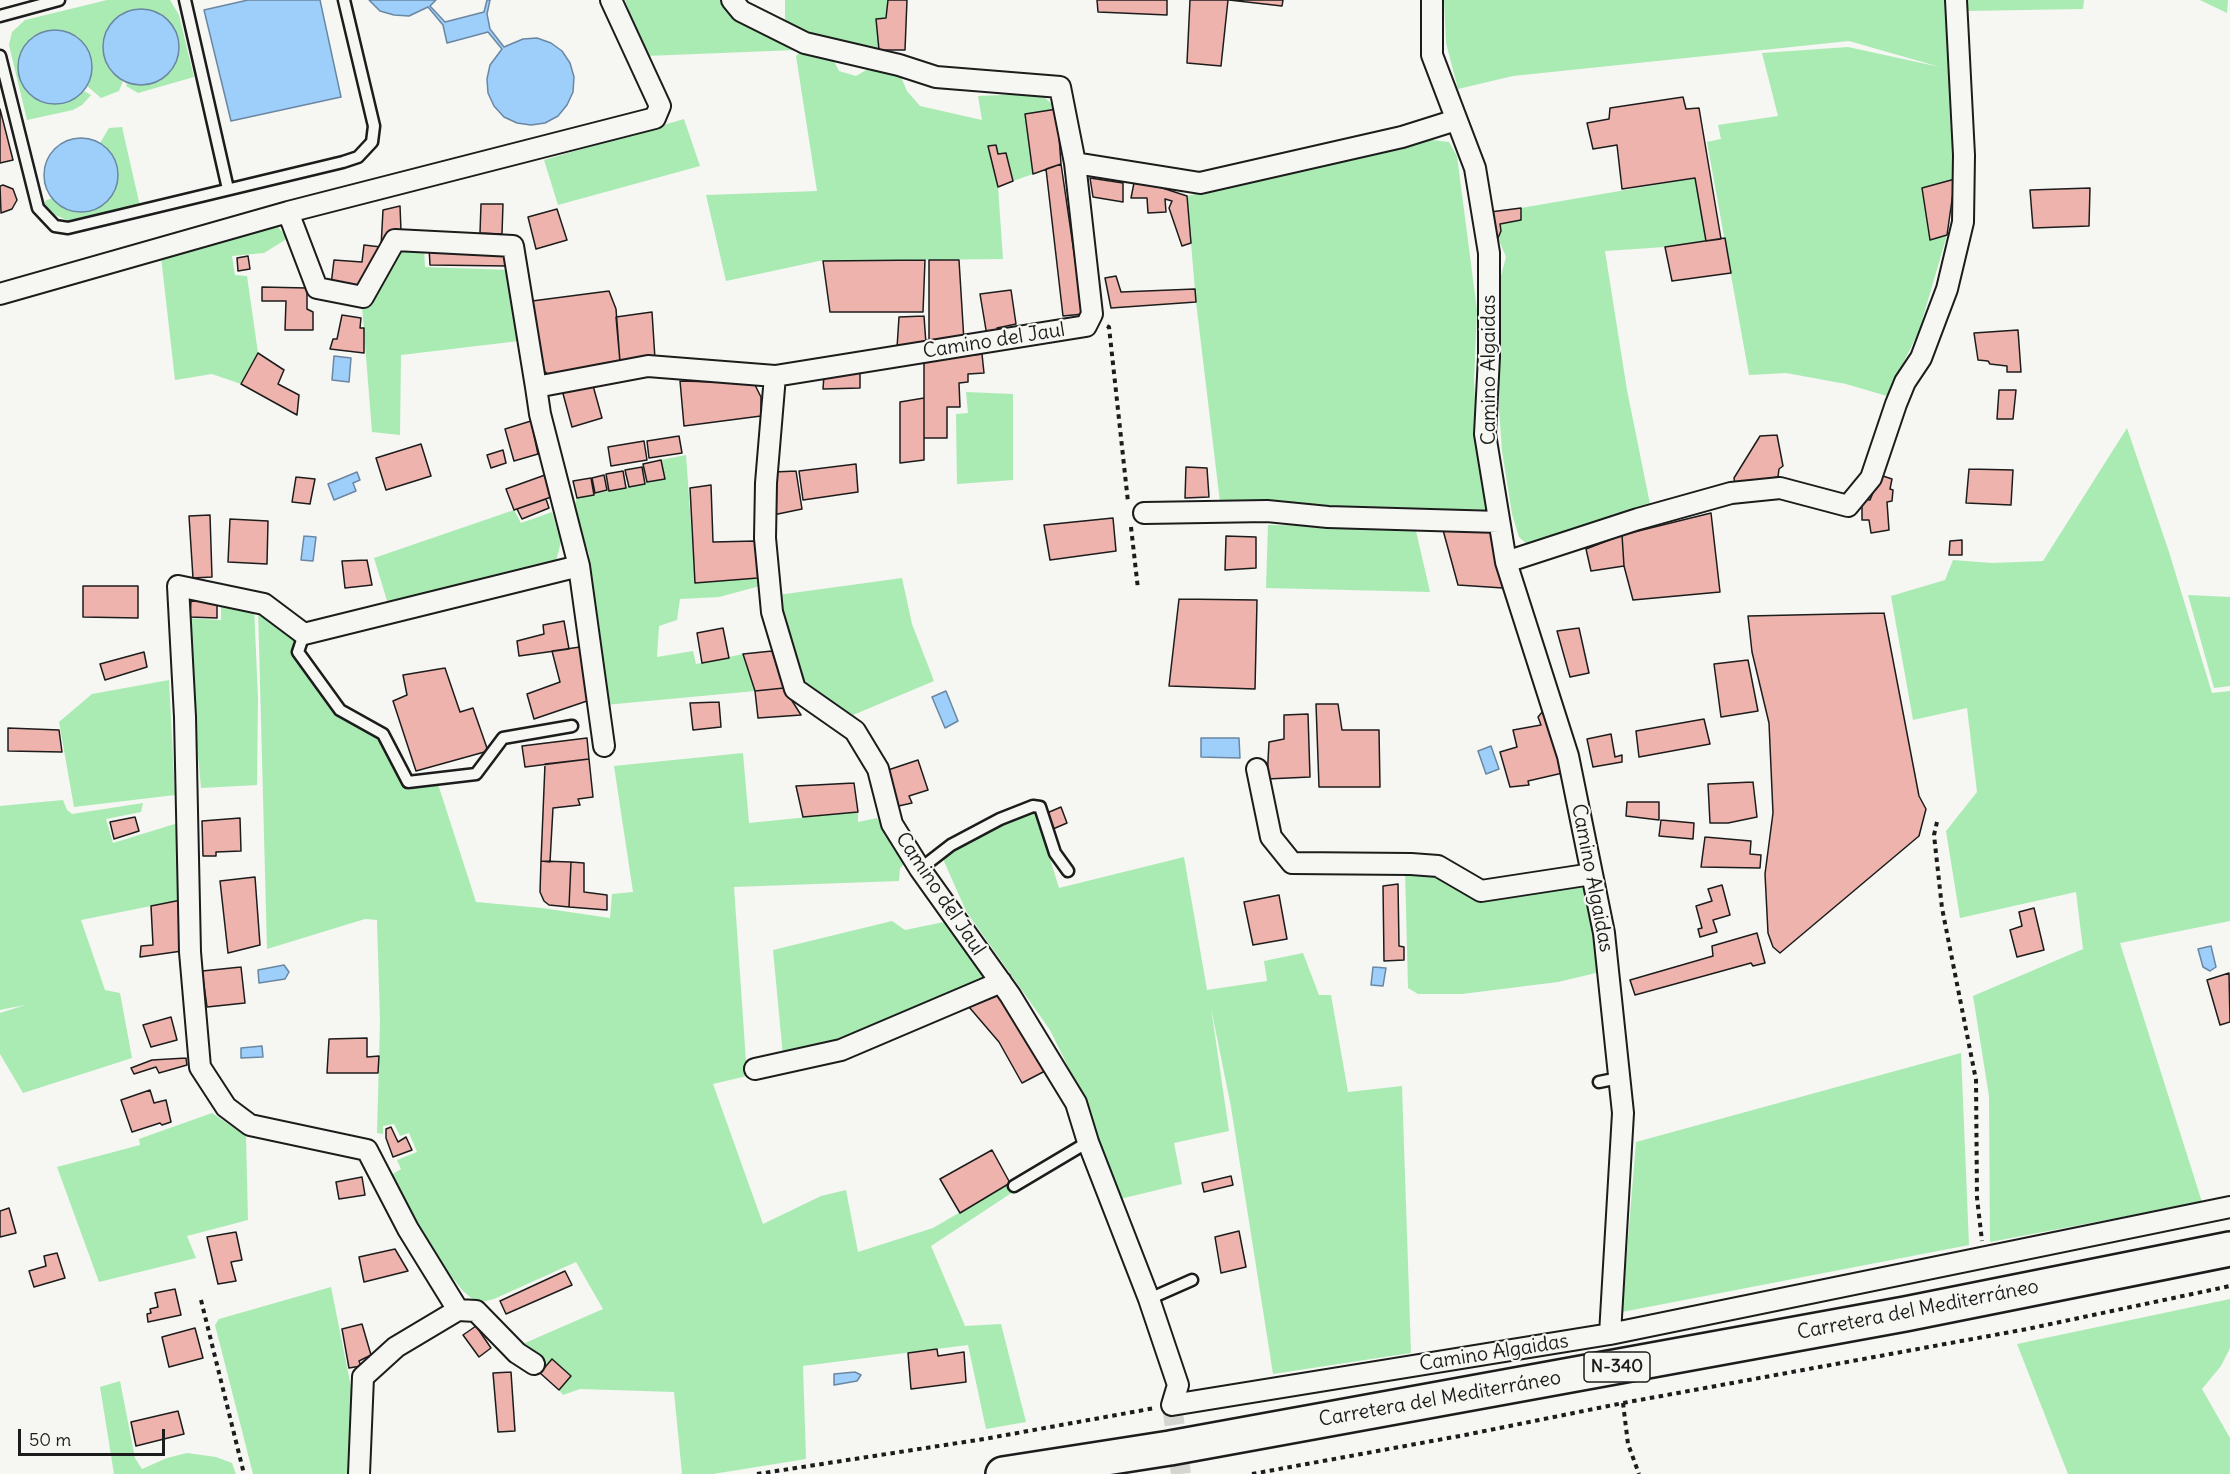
<!DOCTYPE html>
<html>
<head>
<meta charset="utf-8">
<style>
  body { margin:0 }
  #map { position:relative; width:2230px; height:1474px; overflow:hidden; background:#f6f6f2; font-family:Delius,sans-serif }
  canvas { display:block }
  .scale { position:absolute; left:18px; top:1429px; width:147px; height:27px; box-sizing:border-box; border:3px solid #1c1c1c; border-top:0; padding-left:8px; font-size:18px; line-height:21px; white-space:nowrap; color:#1c1c1c; -webkit-text-stroke:4px #f6f6f2; paint-order:stroke }
</style>
</head>
<body>
<div id="map">
<canvas width="2230" height="1474"></canvas>
<div class="scale">50 m</div>
</div>
<script>
const g = document.querySelector('canvas').getContext('2d');
g.lineJoin = 'round';
function fill(path, color) { g.fillStyle = color; g.fill(path, 'evenodd'); }
const shape = rows => new Path2D(rows.map(r => 'M' + r).join(''));
function strokePath(path, color, width, dash) { g.strokeStyle = color; g.lineWidth = width; g.lineCap = dash ? 'butt' : 'round'; g.setLineDash(dash || []); g.stroke(path); }
function label(font, color, halo, rows, align = 'center') {
  g.font = font + ' Delius,sans-serif'; g.lineWidth = 4.5; g.setLineDash([]); g.textBaseline = 'middle'; g.strokeStyle = halo; g.fillStyle = color; for (const [text, x, y, turn = 0] of rows) {
    g.save(); g.translate(x, y); g.rotate((+turn || 0) * Math.PI / 180); g.textAlign = isNaN(turn) ? turn : align; if (halo) g.strokeText(text, 0, 0); g.fillText(text, 0, 0); g.restore();
  }
}
const green = shape([
  [107,0,170,0,179,15,194,77,138,93,126,86,128,82,134,84,177,36,171,24,162,15,106,64,113,74,123,81,119,91,101,98,87,86,90,80,74,35,62,30,49,30,37,34,28,42,74,99,84,91,91,95,82,105,73,110,27,120,9,45,12,32,25,20],
  [625,0,724,0,740,19,797,50,646,56],
  [785,0,888,0,886,18,876,20,879,50,824,38,785,24],
  [1444,0,1949,0,1959,178,1922,188,1930,239,1947,235,1919,331,1887,396,1846,384,1786,373,1749,375,1707,142,1721,139,1718,125,1778,116,1762,53,1848,47,1940,67,1849,41,1513,76,1458,89,1446,43],
  [1964,0,2084,0,2083,9,1965,11],
  [2200,0,2228,0,2227,13],
  [801,51,833,59,839,71,856,76,868,69,901,77,907,91,920,106,982,120,978,96,1026,94,1042,95,1057,109,1025,114,1033,174,1013,181,1007,154,998,154,989,146,998,187,1003,259,819,261,726,281,706,195,817,191,796,56],
  [684,119,700,166,558,205,544,160],
  [122,127,140,206,71,222,53,214,44,206,45,201,52,198,56,203,118,175,116,162,109,151,100,143,109,128],
  [1424,139,1449,142,1457,156,1477,310,1474,381,1478,449,1487,517,1220,502,1196,302,1187,196],
  [1695,178,1706,241,1665,247,1605,251,1627,390,1651,509,1528,545,1519,537,1512,514,1502,451,1499,409,1498,287,1506,257,1498,238,1501,231,1500,224,1521,220,1521,208],
  [278,227,285,235,285,240,264,253,232,256,235,275,247,276,258,353,241,384,212,374,175,380,161,257,262,229],
  [424,247,425,267,512,270,518,317,519,341,401,355,400,435,372,432,362,306,371,303,400,248],
  [966,392,1013,394,1013,480,957,484,956,414,968,413],
  [2127,428,2169,552,2212,693,2230,691,2230,921,2120,943,2202,1202,1990,1242,1989,1096,1973,996,2083,949,2076,892,1960,918,1946,831,1977,792,1967,708,1913,720,1891,596,1945,580,1953,560,1992,563,2043,561],
  [686,455,695,582,758,578,760,586,719,597,680,599,677,620,659,626,657,657,693,651,696,664,743,654,755,691,605,705,589,554,573,509,577,498,665,478,661,460],
  [514,510,521,523,552,512,561,542,556,561,532,573,388,604,374,558],
  [1268,525,1367,526,1416,531,1430,592,1266,588],
  [902,578,912,624,934,681,853,715,809,688,797,674,786,643,778,595],
  [2188,595,2230,597,2230,686,2214,688],
  [221,602,254,606,258,698,257,785,201,788,185,618,221,620],
  [258,607,297,638,293,652,335,714,378,736,407,790,438,784,476,902,542,908,610,918,612,894,633,892,614,766,743,753,749,823,858,812,858,822,877,818,905,863,900,868,899,881,734,887,747,1076,713,1084,763,1224,821,1196,846,1190,858,1252,933,1228,1010,1183,1013,1192,931,1246,965,1326,1001,1324,1026,1422,986,1429,968,1345,803,1366,806,1459,713,1474,682,1474,674,1392,580,1389,563,1395,559,1390,551,1360,546,1366,518,1346,603,1309,576,1262,494,1299,477,1303,463,1291,422,1239,391,1175,401,1169,397,1160,417,1152,409,1133,400,1136,394,1124,383,1126,383,1134,377,1133,380,1022,377,920,365,919,267,949],
  [169,680,175,795,74,807,59,722,92,694],
  [63,800,67,810,72,814,143,803,141,812,106,819,113,843,178,823,181,900,81,920,105,990,120,993,132,1058,23,1093,0,1054,0,1013,25,1005,0,1010,0,806],
  [1036,813,1059,888,1184,857,1207,990,1267,981,1264,961,1303,953,1319,995,1331,995,1348,1092,1402,1086,1411,1353,1273,1374,1231,1107,1211,1008,1229,1131,1174,1143,1182,1184,1120,1199,1104,1152,1077,1085,1050,1030,966,911,943,859,956,848,1010,820],
  [1405,870,1436,872,1466,891,1563,885,1581,886,1591,896,1600,972,1558,982,1462,994,1418,994,1408,988],
  [892,921,905,930,949,921,993,979,843,1042,783,1056,773,950],
  [1961,1053,1969,1245,1622,1312,1636,1142],
  [212,1113,246,1136,248,1220,187,1236,196,1258,99,1282,57,1167,140,1145,139,1139],
  [331,1287,352,1392,355,1450,353,1474,253,1474,215,1325,219,1319],
  [2230,1299,2230,1348,2221,1366,2202,1389,2230,1438,2230,1474,2068,1474,2017,1344],
  [120,1381,135,1458,142,1469,167,1458,187,1453,216,1457,232,1463,236,1474,114,1474,100,1387]
]);
const water = shape([
  [248,0,320,0,341,97,231,121,204,10,248,0],
  [369,0,436,0,430,6,445,22,484,12,487,0,490,0,487,14,490,29,504,47,523,39,537,38,551,43,562,51,570,63,574,77,573,92,567,105,558,116,545,123,531,125,517,123,504,117,494,106,488,93,487,79,490,65,502,49,488,32,447,43,443,25,428,7,409,16,394,15,380,11,369,0],
  '103 47a38 38 0 1 1 76 0a38 38 0 1 1-76 0Z',
  '18 67a37 37 0 1 1 74 0a37 37 0 1 1-74 0Z',
  '44 175a37 37 0 1 1 74 0a37 37 0 1 1-74 0Z',
  [334,356,351,358,349,382,332,380,334,356],
  [357,472,360,480,353,483,356,491,334,500,328,484,357,472],
  [304,536,316,537,313,561,301,560,304,536],
  [946,691,958,721,945,728,932,697,946,691],
  [1201,738,1239,738,1240,758,1201,757,1201,738],
  [1491,746,1499,769,1486,774,1478,751,1491,746],
  [2211,946,2216,967,2210,971,2203,967,2198,949,2211,946],
  [284,965,289,972,285,979,259,983,258,970,284,965],
  [1373,967,1386,968,1383,986,1371,985,1373,967],
  [262,1046,263,1057,241,1058,241,1048,262,1046],
  [855,1372,861,1375,857,1381,834,1385,834,1374,855,1372]
]);
const building = shape([
  [888,0,907,0,905,50,879,50,876,19,886,18,888,0],
  [1097,0,1167,0,1167,15,1098,12,1097,0],
  [1190,0,1228,0,1221,66,1187,63,1190,0],
  [1229,0,1283,0,1282,6,1229,0],
  [1683,97,1686,109,1699,108,1721,239,1706,241,1695,178,1622,189,1617,145,1593,149,1587,123,1609,119,1610,108,1683,97],
  [0,109,13,160,0,163,0,109],
  [1057,109,1061,164,1033,174,1025,114,1057,109],
  [996,145,998,154,1006,153,1013,181,998,187,988,146,996,145],
  [1061,164,1083,314,1063,316,1046,169,1061,164],
  [1090,178,1123,183,1123,202,1093,197,1090,178],
  [1955,179,1947,235,1930,240,1922,188,1955,179],
  [1134,183,1150,184,1187,196,1191,243,1182,246,1169,208,1172,201,1165,199,1166,212,1148,213,1147,198,1131,198,1134,183],
  [3,185,13,189,17,200,12,209,1,213,0,186,3,185],
  [2090,188,2089,226,2033,228,2030,190,2090,188],
  [481,204,503,204,502,234,480,233,481,204],
  [400,206,401,231,381,247,383,210,400,206],
  [1521,208,1521,220,1500,224,1501,231,1498,238,1492,231,1490,212,1521,208],
  [557,209,567,240,536,249,528,217,557,209],
  [1725,238,1731,273,1672,281,1665,247,1725,238],
  [364,245,381,247,358,291,331,285,334,260,362,262,364,245],
  [429,247,509,251,508,266,430,265,429,247],
  [248,256,250,269,238,271,237,258,248,256],
  [925,260,923,312,830,312,823,261,925,260],
  [929,260,959,260,964,341,929,342,929,260],
  [1116,276,1121,292,1195,289,1196,302,1111,308,1105,278,1116,276],
  [262,287,307,288,307,309,313,312,313,330,285,330,286,301,262,301,262,287],
  [1011,290,1016,324,997,328,998,334,987,336,980,294,1011,290],
  [609,291,616,309,620,362,548,374,540,368,532,301,609,291],
  [652,312,655,359,620,362,616,317,652,312],
  [342,315,361,318,360,328,364,328,364,353,330,349,333,339,337,339,342,315],
  [924,316,926,344,897,348,899,317,924,316],
  [2018,330,2021,372,2007,372,2007,366,1990,364,1988,361,1978,360,1974,333,2018,330],
  [258,353,284,370,278,384,299,395,297,415,241,384,258,353],
  [982,354,984,373,968,374,968,382,959,383,960,407,947,407,947,438,924,438,924,361,982,354],
  [860,369,860,388,823,389,824,375,860,369],
  [680,381,754,383,761,397,761,416,684,426,680,381],
  [592,382,602,418,572,427,562,390,592,382],
  [1999,390,2016,390,2013,419,1997,419,1999,390],
  [924,398,924,460,900,463,900,402,924,398],
  [531,421,538,454,514,461,505,429,531,421],
  [1777,435,1783,466,1779,469,1778,477,1735,484,1734,478,1760,436,1777,435],
  [679,436,682,453,649,458,647,441,679,436],
  [644,441,647,460,611,466,608,447,644,441],
  [421,444,431,476,386,490,376,458,421,444],
  [503,450,506,463,491,468,487,455,503,450],
  [661,460,665,479,647,482,643,464,661,460],
  [856,464,858,492,803,500,799,471,856,464],
  [642,467,645,484,629,487,625,470,642,467],
  [1186,467,1207,468,1209,497,1185,498,1186,467],
  [1969,469,2013,470,2011,505,1966,503,1969,469],
  [623,471,626,488,609,491,606,474,623,471],
  [796,471,802,509,773,515,774,472,796,471],
  [545,475,554,496,514,510,506,489,545,475],
  [604,475,607,490,595,493,592,478,604,475],
  [1880,475,1892,479,1890,489,1893,490,1892,501,1887,502,1889,530,1871,533,1869,520,1862,520,1862,499,1870,500,1880,475],
  [296,477,315,479,310,504,292,502,296,477],
  [591,478,594,495,577,498,573,481,591,478],
  [711,485,713,542,756,541,758,578,695,583,690,488,711,485],
  [546,499,549,508,522,519,517,509,546,499],
  [1711,513,1720,592,1633,600,1624,566,1622,535,1711,513],
  [210,515,212,577,193,578,189,516,210,515],
  [1113,518,1116,551,1050,560,1044,525,1113,518],
  [230,519,268,521,267,564,228,562,230,519],
  [1443,530,1492,531,1503,588,1458,585,1443,530],
  [1622,535,1624,566,1591,571,1586,549,1622,535],
  [1226,536,1256,537,1256,568,1225,570,1226,536],
  [1962,540,1962,555,1949,555,1950,541,1962,540],
  [367,560,372,585,345,588,342,561,367,560],
  [83,586,138,586,138,618,83,617,83,586],
  [1179,599,1257,600,1255,689,1169,686,1179,599],
  [191,601,217,602,217,618,190,617,191,601],
  [1884,613,1919,796,1926,809,1919,836,1780,953,1773,947,1768,933,1765,874,1773,813,1769,723,1752,652,1748,616,1884,613],
  [564,621,569,649,519,656,517,641,544,634,543,625,564,621],
  [723,628,729,658,702,663,697,633,723,628],
  [1579,628,1589,673,1570,677,1557,631,1579,628],
  [580,647,587,701,534,719,527,694,560,682,552,651,580,647],
  [772,651,784,688,755,691,743,654,772,651],
  [144,652,147,667,105,680,100,664,144,652],
  [1748,660,1758,711,1721,717,1714,664,1748,660],
  [445,668,460,712,473,708,488,751,416,771,393,701,407,695,403,675,445,668],
  [784,688,801,715,758,718,755,691,784,688],
  [719,702,721,727,693,730,690,703,719,702],
  [1316,704,1338,704,1342,730,1379,730,1380,787,1319,787,1316,704],
  [1543,711,1567,772,1528,781,1529,785,1510,787,1500,752,1517,747,1513,730,1541,725,1538,717,1543,711],
  [1308,714,1310,777,1267,779,1269,742,1284,739,1284,715,1308,714],
  [1704,719,1710,744,1639,757,1636,731,1704,719],
  [8,728,59,730,62,752,8,751,8,728],
  [1611,734,1615,757,1622,755,1622,762,1593,767,1587,739,1611,734],
  [587,738,589,759,525,767,522,746,587,738],
  [589,759,593,797,578,799,580,805,553,808,550,862,541,861,545,764,589,759],
  [918,760,928,790,909,796,912,803,894,807,885,771,918,760],
  [1753,782,1757,817,1728,823,1710,823,1708,784,1753,782],
  [854,783,858,812,803,817,796,786,854,783],
  [1627,802,1659,802,1659,820,1626,816,1627,802],
  [1061,807,1067,823,1053,829,1047,813,1061,807],
  [135,817,139,831,114,839,110,822,135,817],
  [240,818,241,851,216,852,216,856,203,856,202,821,240,818],
  [1661,820,1694,823,1693,839,1659,836,1661,820],
  [1705,837,1751,841,1750,854,1761,855,1760,868,1701,867,1705,837],
  [541,861,571,862,569,907,549,905,544,901,540,892,541,861],
  [571,862,584,863,584,892,607,895,607,910,569,907,571,862],
  [255,877,260,945,228,953,220,881,255,877],
  [1398,884,1399,946,1404,947,1404,960,1384,961,1383,886,1398,884],
  [1722,885,1730,915,1713,920,1717,932,1700,937,1698,929,1702,928,1696,906,1712,901,1708,889,1722,885],
  [1279,895,1287,939,1253,945,1244,902,1279,895],
  [181,900,182,951,140,957,141,946,153,945,151,906,181,900],
  [2034,908,2044,950,2017,957,2010,930,2022,926,2019,912,2034,908],
  [1757,933,1765,963,1753,966,1751,963,1635,995,1630,980,1713,956,1712,946,1757,933],
  [241,967,245,1003,207,1007,202,971,241,967],
  [2229,973,2230,1022,2220,1025,2207,980,2229,973],
  [1002,994,1045,1071,1022,1083,999,1042,969,1007,1002,994],
  [171,1017,177,1040,151,1047,143,1025,171,1017],
  [367,1038,367,1057,379,1056,378,1073,327,1073,329,1039,367,1038],
  [186,1058,187,1065,159,1073,156,1067,134,1074,131,1068,152,1060,186,1058],
  [150,1090,154,1103,166,1100,171,1122,162,1125,160,1123,132,1132,121,1100,150,1090],
  [391,1127,398,1142,406,1137,412,1150,393,1157,386,1138,386,1129,391,1127],
  [992,1150,1010,1183,960,1213,940,1179,992,1150],
  [1231,1176,1233,1185,1204,1192,1202,1183,1231,1176],
  [362,1177,365,1195,339,1199,336,1182,362,1177],
  [9,1208,16,1233,0,1237,0,1211,9,1208],
  [1239,1231,1246,1267,1221,1273,1215,1237,1239,1231],
  [236,1232,242,1260,231,1262,236,1281,218,1284,207,1237,236,1232],
  [395,1249,408,1271,364,1282,359,1257,395,1249],
  [57,1253,65,1278,34,1287,29,1271,46,1266,44,1256,57,1253],
  [565,1271,572,1285,506,1314,500,1301,565,1271],
  [175,1289,181,1315,148,1322,147,1314,151,1313,150,1309,158,1307,155,1293,175,1289],
  [362,1324,371,1355,359,1361,361,1366,349,1368,342,1329,362,1324],
  [476,1326,491,1348,479,1357,463,1335,476,1326],
  [195,1328,203,1358,169,1367,162,1337,195,1328],
  [937,1349,938,1356,964,1352,966,1382,911,1389,908,1353,937,1349],
  [552,1359,571,1376,559,1390,540,1373,552,1359],
  [511,1372,515,1431,498,1432,493,1373,511,1372],
  [178,1411,184,1434,136,1446,131,1422,178,1411]
]);
const streetTunnel = shape([
  [1172,1405,1181,1474]
]);
const path = shape([
  [1107,326,1109,327,1128,502],
  [1131,527,1138,589],
  [1937,822,1934,835,1942,908,1976,1080,1977,1198,1982,1241],
  [201,1300,244,1474],
  [1623,1403,1628,1444,1639,1474],
  [757,1474,984,1439,1155,1408],
  [1252,1474,1465,1435,1623,1403,2027,1329,2230,1286]
]);
const lane = shape([
  [185,0,228,189],
  [0,16,59,0],
  [0,56,38,208,55,226,68,228,343,162,358,157,372,142,374,126,344,0],
  [304,634,298,652,340,710,383,734,408,782,476,774,503,738,572,726],
  [920,869,951,845,1000,819,1033,806,1040,807,1055,853,1068,871],
  [1599,1082,1619,1078],
  [1014,1186,1088,1142],
  [1149,1299,1192,1280]
]);
const street = shape([
  [732,0,741,11,805,43,899,65,936,77,1060,87,1075,163,1200,183,1402,137,1456,120],
  [288,212,317,288,363,297,395,240,513,246,536,387,648,366,775,376,1086,326,1092,314,1075,163],
  [0,294,288,212,655,118,660,106,611,0],
  [775,376,766,483,765,538,772,612,795,689,855,731,878,769,892,824,920,869,1010,995,1076,1103,1088,1142,1149,1299,1178,1385,1172,1405,1610,1334,1623,1113,1604,933,1568,756,1506,562,1485,434,1489,357,1489,253,1475,168,1432,55,1432,0],
  [536,387,540,414,579,566,604,746],
  [1144,513,1267,511,1328,517,1499,522],
  [1506,562,1638,519,1731,493,1780,488,1848,506,1871,478,1896,404,1905,382,1921,358,1947,289,1963,222,1964,155,1956,0],
  [1257,769,1271,837,1292,863,1411,864,1438,866,1481,891,1592,874],
  [755,1069,841,1050,1001,982],
  [458,1310,476,1311,517,1353,534,1364],
  [1610,1334,2230,1207],
  [359,1474,363,1377,396,1347,458,1310,408,1229,367,1150,250,1125,226,1107,200,1067,190,952,185,717,178,586,264,604,304,634,579,566]
]);
const highway = shape([
  [1003,1474,1170,1448,1905,1314,2230,1249]
]);
const shields = [
  [1617,1367,66]
];
const shieldNames = [
  ["N-340",1617,1367]
];
const streetNames = [
  ["Camino del Jaul",994,341,-9],
  ["Camino Algaidas",1489,370,-90],
  ["Camino Algaidas",1592,878,79],
  ["Camino del Jaul",940,894,56],
  ["Carretera del Mediterráneo",1918,1310,-11],
  ["Camino Algaidas",1494,1353,-9],
  ["Carretera del Mediterráneo",1440,1399,-10]
];
fill(green, '#aaebb4');
fill(water, '#9ecffb');
strokePath(water, '#6a87a2', 1.5);
fill(building, '#eeb3ac');
strokePath(building, '#1c1c1c', 1.5);
strokePath(streetTunnel, '#d5d5d2', 20, [20, 10]);
strokePath(lane, '#1c1c1c', 15);
strokePath(street, '#1c1c1c', 24);
strokePath(highway, '#1c1c1c', 38);
strokePath(path, '#1c1c1c', 4, [4.5, 4.5]);
strokePath(lane, '#f6f6f2', 10);
strokePath(street, '#f6f6f2', 20);
strokePath(highway, '#f6f6f2', 33);
for (const [x, y, w] of shields) { const box = new Path2D(); box.roundRect(x - w / 2, y - 15, w, 30, 4.5); g.fillStyle = '#f6f6f2'; g.fill(box); strokePath(box, '#1c1c1c', 1.5); }
label('bold 18px', '#1c1c1c', null, shieldNames);
label('20px', '#1c1c1c', '#f6f6f2', streetNames);
</script>
</body>
</html>
